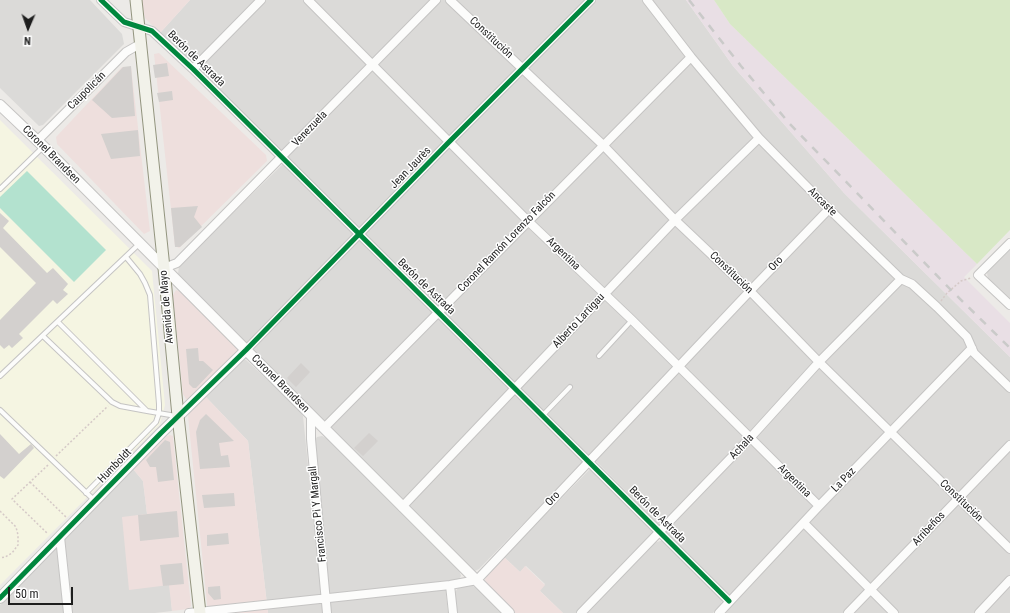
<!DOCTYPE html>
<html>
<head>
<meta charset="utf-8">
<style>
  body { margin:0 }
  #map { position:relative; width:1010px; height:613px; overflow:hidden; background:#eceae7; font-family:"Roboto Condensed",sans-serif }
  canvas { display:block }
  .north { position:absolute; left:8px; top:8px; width:40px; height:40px; -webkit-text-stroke:3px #fff; paint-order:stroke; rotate:182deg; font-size:11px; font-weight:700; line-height:16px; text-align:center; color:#1e1e1e }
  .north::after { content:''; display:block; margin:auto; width:14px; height:18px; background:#1e1e1e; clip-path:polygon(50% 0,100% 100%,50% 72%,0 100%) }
  .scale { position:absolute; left:8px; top:587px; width:65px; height:18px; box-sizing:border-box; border:2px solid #1e1e1e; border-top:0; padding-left:5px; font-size:12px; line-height:14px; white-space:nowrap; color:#1e1e1e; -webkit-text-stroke:3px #fff; paint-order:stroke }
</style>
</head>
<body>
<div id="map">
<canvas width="1010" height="613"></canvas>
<div class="north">N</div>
<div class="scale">50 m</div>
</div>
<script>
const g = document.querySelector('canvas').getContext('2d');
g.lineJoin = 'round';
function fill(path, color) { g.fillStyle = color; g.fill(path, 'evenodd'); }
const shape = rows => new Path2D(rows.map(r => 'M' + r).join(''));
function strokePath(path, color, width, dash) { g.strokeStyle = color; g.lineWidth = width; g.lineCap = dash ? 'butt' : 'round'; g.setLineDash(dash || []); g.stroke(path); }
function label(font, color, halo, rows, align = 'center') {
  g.font = font + ' "Roboto Condensed",sans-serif'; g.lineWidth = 3; g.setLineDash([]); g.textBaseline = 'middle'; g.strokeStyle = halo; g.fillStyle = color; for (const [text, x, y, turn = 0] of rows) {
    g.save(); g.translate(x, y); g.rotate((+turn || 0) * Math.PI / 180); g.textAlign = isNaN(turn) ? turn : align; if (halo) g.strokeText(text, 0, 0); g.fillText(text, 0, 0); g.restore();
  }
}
const residential = shape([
  [0,0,90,0,122,34,124,44,43,125,39,126,0,88],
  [190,0,256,0,198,60,193,61,190,60,160,33],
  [266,0,686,0,733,66,844,193,1010,357,1010,613,725,613,734,601,590,455,479,569,475,571,472,570,178,274,179,266,288,159,198,70,199,65],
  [1010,249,1010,300,988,279,987,273,988,270],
  [244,360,246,360,299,409,303,416,323,613,268,613,248,441,205,396,240,361],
  [322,436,328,439,459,570,461,576,459,579,445,583,448,613,331,613,314,441,317,437],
  [133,469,143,481,147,514,122,518,170,585,172,611,155,613,70,613,64,539],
  [589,470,592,470,654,532,577,613,563,613,539,590,545,584,526,566,520,572,504,557],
  [660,541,664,541,723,598,721,604,713,613,587,613,654,543],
  [58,545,65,613,0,613,0,605],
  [469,586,473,586,476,588,502,613,455,613,455,592,458,588]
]);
const commercial = shape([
  [141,0,190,0,160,33,145,18],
  [159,53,266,155,267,161,179,248,175,246,154,54],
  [122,67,131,67,150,231,144,234,57,144,56,137],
  [176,290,182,292,238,348,237,351,190,399,186,399,183,394,173,295],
  [205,396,248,441,268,613,208,613,188,416,189,412],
  [170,435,173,436,173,438,191,606,188,609,172,611,169,585,129,590,122,517,147,514,143,481,133,469,167,436],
  [504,557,520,572,525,566,545,585,540,591,563,613,515,613,486,583,485,580,486,576]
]);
const industrial = shape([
  [686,0,714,0,730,24,977,264,964,277,1010,323,1010,357,844,193,733,66]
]);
const education = shape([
  [0,120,152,271,165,405,160,424,0,585]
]);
const grass = shape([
  [714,0,1010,0,1010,230,977,264,730,24]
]);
const pitch = shape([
  [27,171,106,250,74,282,0,208,0,197]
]);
const building = shape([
  [167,63,169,76,155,78,153,65],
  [131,66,135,116,112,118,92,100,123,67],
  [172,91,173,100,159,102,157,93],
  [138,130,140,156,111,159,101,134],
  [198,206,194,217,202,227,180,247,175,247,171,208],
  [0,213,9,221,3,228,47,273,53,268,68,284,63,290,68,294,57,304,53,300,19,334,23,338,12,348,9,345,4,349,0,345,0,320,36,283,0,247],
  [198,348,199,361,203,361,213,370,196,388,193,388,189,384,186,349],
  [301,363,310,372,296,387,287,378],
  [206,414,234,441,219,443,221,456,228,455,230,467,200,469,196,432,200,420],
  [369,433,378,441,363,456,354,448],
  [0,434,19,454,31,444,34,448,4,479,0,476],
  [165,440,170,442,174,480,158,482,156,467,150,467,146,460],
  [234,493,235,506,204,508,202,495],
  [177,511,179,537,140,541,138,515],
  [228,533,229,544,207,546,207,535],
  [182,563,184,584,163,586,160,565],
  [220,586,221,599,214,600,208,593,208,587]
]);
const path = shape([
  [941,301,947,293,961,281,971,278],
  [56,456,108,406],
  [48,465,12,499,48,534],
  [30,482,66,517],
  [0,511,16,527,18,535,18,545,12,553,5,557,0,558]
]);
const service = shape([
  [0,189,43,147],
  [58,322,147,411,176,416],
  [43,336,112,402,120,406,147,411],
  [599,356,632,320],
  [0,376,140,243],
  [0,410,95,501],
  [543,415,570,387],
  [86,493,156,422,159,413,159,404,150,295,145,283,140,274,126,257]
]);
const minor = shape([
  [101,0,124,22,152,31,193,69,729,601],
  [308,0,528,221,632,320,819,506],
  [450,0,603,145,675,220,750,291,819,362,1010,549],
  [647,0,691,57,759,138,829,209,901,279,912,284,937,307,967,337,974,353,1010,388],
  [193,69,261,0],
  [37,141,126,52,140,44],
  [1010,243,978,275,1010,305],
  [164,268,177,263,436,0],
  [246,350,449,142,591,0],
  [311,415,311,439,327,613],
  [324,428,691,57],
  [402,507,675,220,759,138],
  [804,523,894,613],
  [60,537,68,613],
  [450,585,453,613],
  [189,613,450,585,477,580,750,291,829,209],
  [581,613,751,437,819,362,901,279],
  [719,613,819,506,972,348],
  [848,613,1010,445],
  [979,613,1010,580]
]);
const tertiary = shape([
  [0,105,43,146,246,350,509,613],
  [0,598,161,433,246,350]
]);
const secondary = shape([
  [136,0,164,268,178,416,200,613]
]);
const rail = shape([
  [689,0,741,66,789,123,951,290,1010,348]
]);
const cycleway = shape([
  [101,0,124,22,152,31,193,69,729,601],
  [0,598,161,433,246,350,449,142,591,0]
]);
const streetNames = [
  ["Constitución",491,38,43],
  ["Berón de Astrada",196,59,44],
  ["Caupolicán",87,91,-45],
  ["Venezuela",310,129,-46],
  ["Coronel Brandsen",51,155,45],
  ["Jean Jaurès",411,168,-46],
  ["Ancaste",822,202,45],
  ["Coronel Ramón Lorenzo Falcón",507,242,-46],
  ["Argentina",563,254,44],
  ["Oro",776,264,-46],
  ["Constitución",731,273,44],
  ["Berón de Astrada",426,287,44],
  ["Avenida de Mayo",167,307,-95],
  ["Alberto Lartigau",579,321,-47],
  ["Coronel Brandsen",280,384,45],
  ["Achala",742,447,-47],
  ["Humboldt",115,466,-46],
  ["La Paz",844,480,-46],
  ["Argentina",794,481,45],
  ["Oro",553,499,-47],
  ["Constitución",961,501,44],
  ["Francisco Pi Y Margall",318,514,-96],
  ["Berón de Astrada",657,515,45],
  ["Arribeños",929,529,-47]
];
fill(residential, '#dbdad8');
fill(commercial, '#eedfdd');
fill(industrial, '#e9dfe5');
fill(education, '#f5f5e2');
fill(grass, '#d8e8c6');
fill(pitch, '#b3e2cf');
fill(building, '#d3d0ce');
strokePath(service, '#c5c4c3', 6);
strokePath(minor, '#c5c4c3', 10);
strokePath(tertiary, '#c5c4c3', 12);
strokePath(secondary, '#93957f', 13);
strokePath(path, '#d5c9c7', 1.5, [2, 2]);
strokePath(service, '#fcfcfb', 4);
strokePath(minor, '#fcfcfb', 8);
strokePath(tertiary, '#fcfcfb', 10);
strokePath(secondary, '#f2f2ea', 11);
strokePath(rail, '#cacac9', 2.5, [8, 8]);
strokePath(cycleway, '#00873e', 5);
label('11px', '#1e1e1e', '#fff', streetNames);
</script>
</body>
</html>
